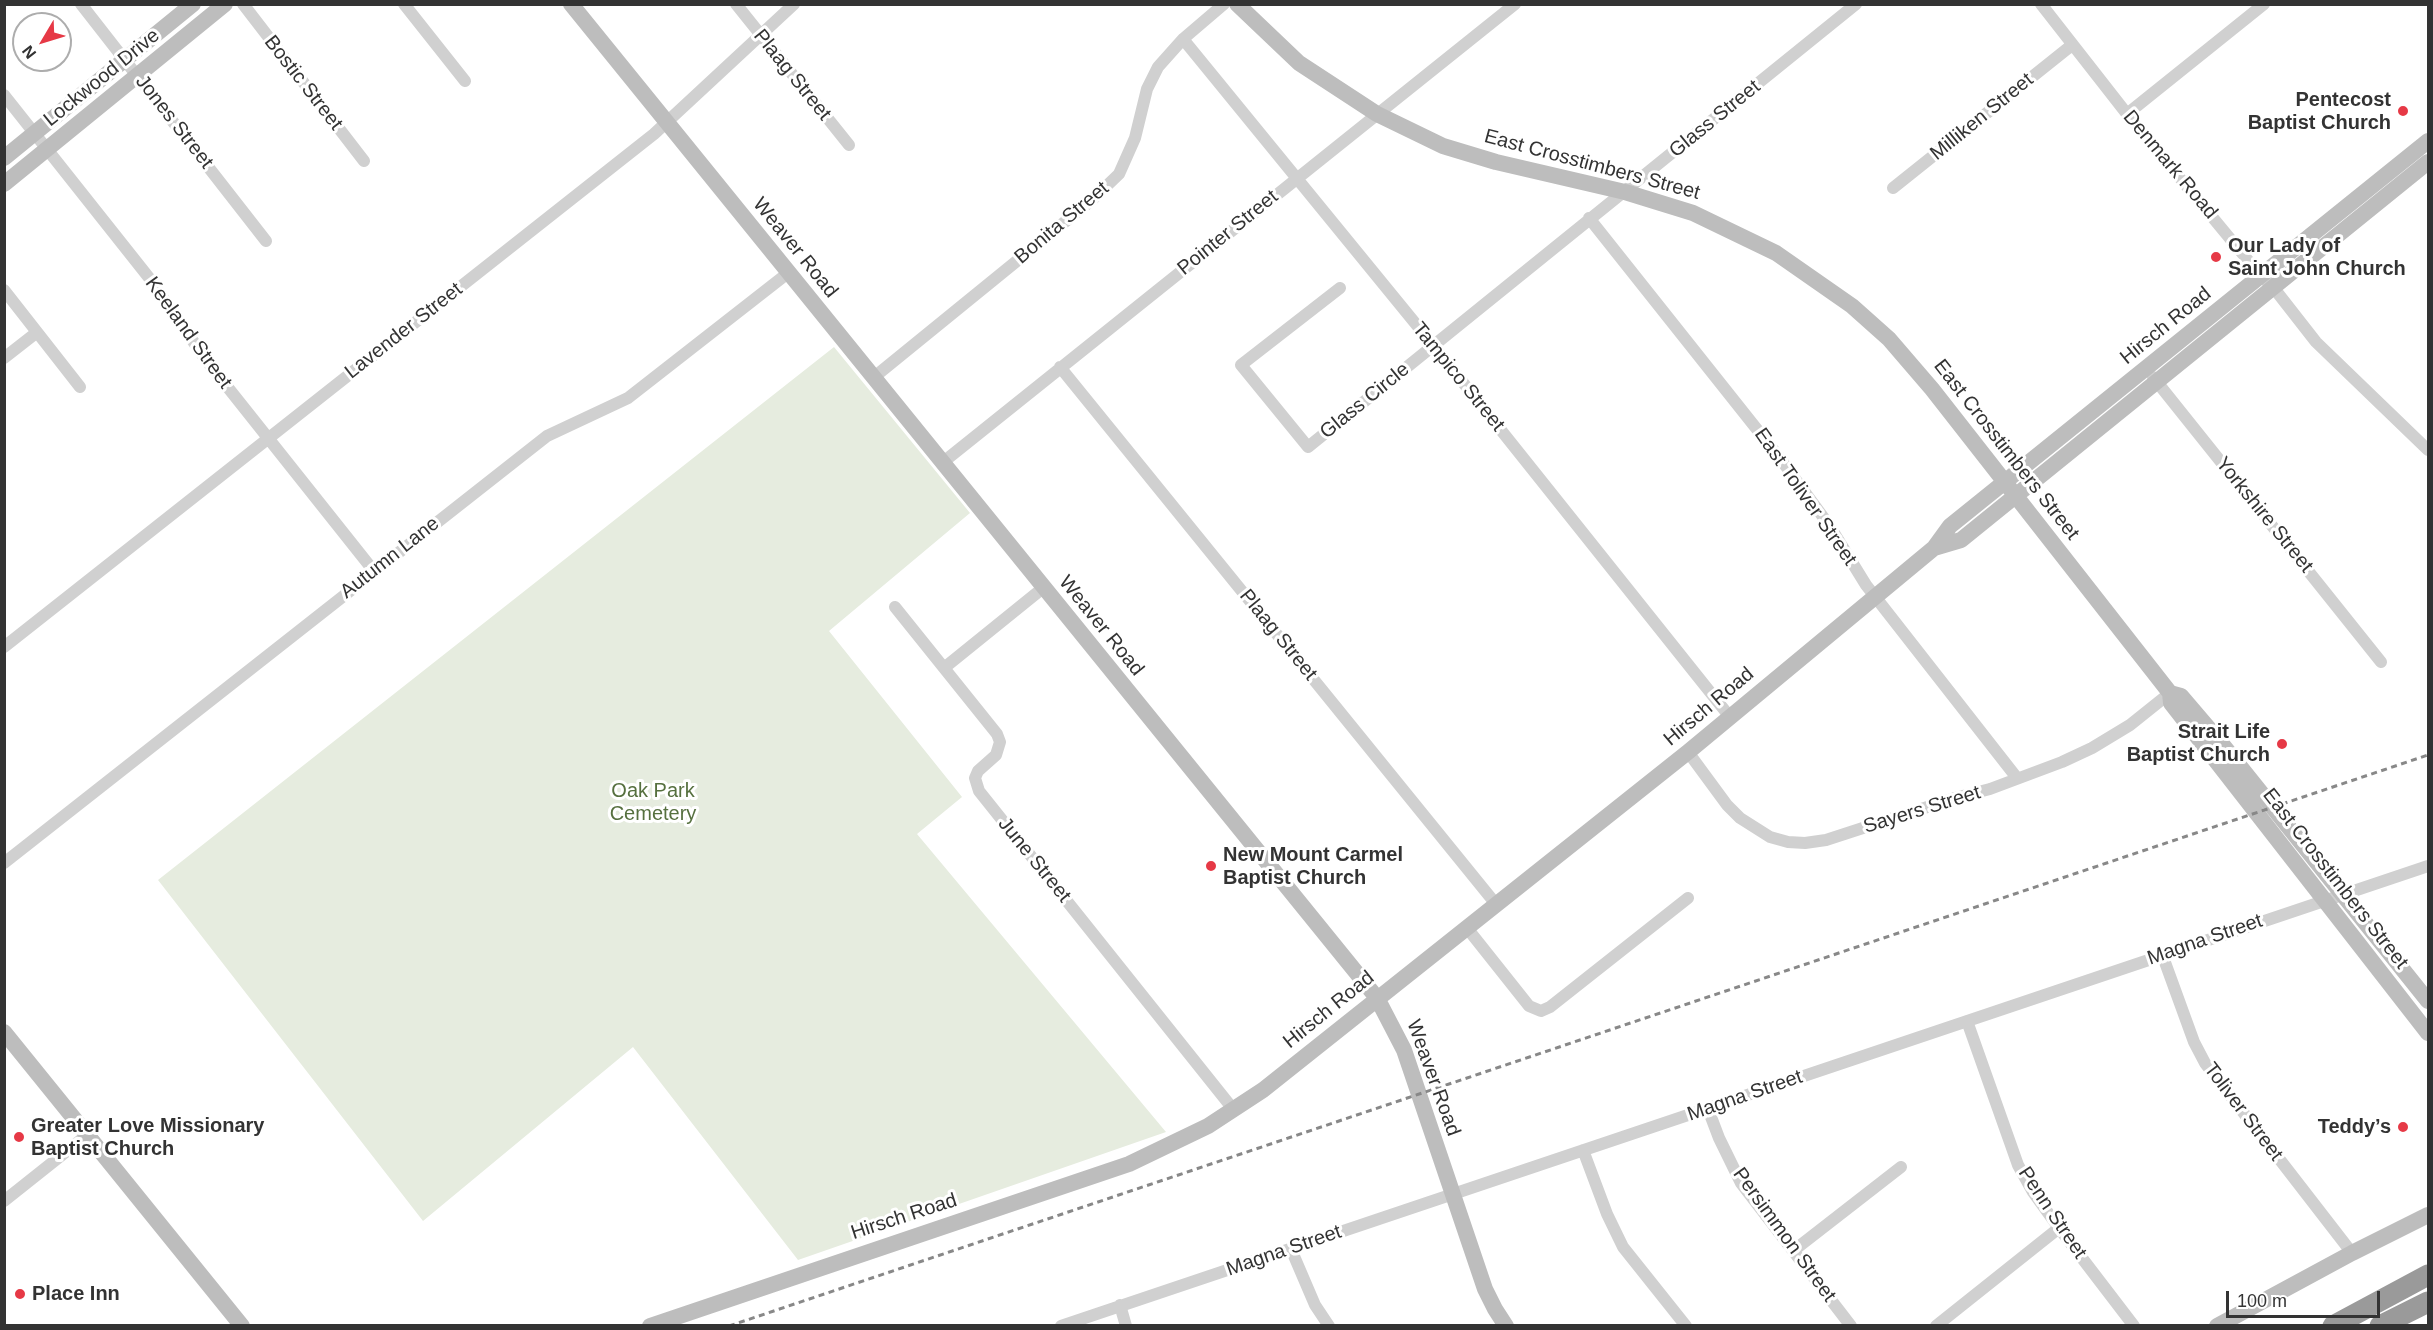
<!DOCTYPE html>
<html>
<head>
<meta charset="utf-8">
<style>
  body { margin:0 }
  #map { position:relative; width:2433px; height:1330px; overflow:hidden; background:#fff; font-family:Helvetica,sans-serif }
  canvas { display:block }
  .frame { position:absolute; inset:0; border:6px solid #333; pointer-events:none }
  .north { position:absolute; left:12px; top:12px; width:60px; height:60px; box-sizing:border-box; background:#fff; border:2px solid #adadad; border-radius:50%; rotate:232deg; font-size:16px; font-weight:700; line-height:24px; text-align:center; color:#333 }
  .north::after { content:''; display:block; margin:auto; width:21px; height:27px; background:#e63946; clip-path:polygon(50% 0,100% 100%,50% 72%,0 100%) }
  .scale { position:absolute; left:2226px; top:1291px; width:154px; height:27px; box-sizing:border-box; border:3px solid #333; border-top:0; padding-left:8px; font-size:18px; line-height:21px; white-space:nowrap; color:#333; -webkit-text-stroke:4px #fff; paint-order:stroke }
</style>
</head>
<body>
<div id="map">
<canvas width="2433" height="1330"></canvas>
<div class="frame"></div>
<div class="north">N</div>
<div class="scale">100 m</div>
</div>
<script>
const g = document.querySelector('canvas').getContext('2d');
g.lineJoin = 'round';
function fill(path, color) { g.fillStyle = color; g.fill(path, 'evenodd'); }
const shape = rows => new Path2D(rows.map(r => 'M' + r).join(''));
function strokePath(path, color, width, dash) { g.strokeStyle = color; g.lineWidth = width; g.lineCap = dash ? 'butt' : 'round'; g.setLineDash(dash || []); g.stroke(path); }
function label(font, color, halo, rows, align = 'center') {
  g.font = font + ' Helvetica,sans-serif'; g.lineWidth = 6; g.setLineDash([]); g.textBaseline = 'middle'; g.strokeStyle = halo; g.fillStyle = color; for (const [text, x, y, turn = 0] of rows) {
    g.save(); g.translate(x, y); g.rotate((+turn || 0) * Math.PI / 180); g.textAlign = isNaN(turn) ? turn : align; if (halo) g.strokeText(text, 0, 0); g.fillText(text, 0, 0); g.restore();
  }
}
const green = shape([
  [834,347,970,513,829,631,962,797,917,834,1166,1132,798,1260,633,1047,423,1221,158,880]
]);
const street = shape([
  [81,4,266,241],
  [243,4,364,161],
  [404,4,465,81],
  [736,4,849,145],
  [2041,4,2127,114,2261,276,2273,287,2316,342,2428,450],
  [1183,39,1433,345,1730,717],
  [4,95,150,279,206,360,373,570],
  [2127,114,2264,4],
  [1893,188,2072,45],
  [1589,218,1779,457,1829,525,1866,585,2017,778],
  [1340,288,1241,365,1308,447,1856,4],
  [4,290,80,387],
  [4,358,36,333],
  [1060,367,1495,903],
  [2153,377,2381,662],
  [873,378,1093,199,1119,174,1135,138,1147,89,1158,67,1183,39,1224,4],
  [942,463,1515,4],
  [895,607,997,734,1000,742,996,755,978,771,975,778,979,791,1233,1109],
  [4,647,654,134,794,4],
  [944,668,1043,588],
  [1688,752,1727,805,1740,818,1770,837,1788,842,1805,843,1826,840,1955,798,1990,789,2062,762,2092,748,2130,725,2170,693],
  [4,863,547,436,628,398,788,273],
  [1467,928,1529,1006,1541,1011,1550,1007,1688,898],
  [2162,954,2194,1042,2205,1063,2352,1253],
  [1967,1021,2018,1165,2033,1192,2059,1228,2134,1326],
  [1708,1109,1719,1138,1741,1183,1851,1326],
  [1583,1150,1607,1214,1623,1247,1686,1326],
  [4,1201,87,1135],
  [1291,1249,1315,1305,1329,1326],
  [1793,1251,1901,1167],
  [1120,1305,1126,1326],
  [1061,1326,2428,866],
  [1936,1326,2059,1228]
]);
const secondary = shape([
  [571,4,1377,998,1404,1050,1485,1289,1495,1309,1506,1326],
  [1237,4,1299,63,1377,114,1443,146,1496,162,1625,192,1693,213,1776,253,1852,306,1889,339,1932,389,2170,693,2171,703,2428,1033],
  [4,158,193,4],
  [4,184,225,4],
  [1934,548,1961,540,2428,162],
  [2170,693,2181,696,2222,744,2428,1001],
  [4,1032,242,1326],
  [650,1326,1129,1164,1208,1126,1263,1090,1688,752,1934,548,1950,526,2428,141],
  [2217,1326,2352,1253,2428,1215]
]);
const highway = shape([
  [2333,1326,2428,1275],
  [2380,1326,2428,1302]
]);
const rail = shape([
  [729,1326,2428,755]
]);
const markers = [
  [2403,111,6,"#e63946"],
  [2216,257,6,"#e63946"],
  [2282,744,6,"#e63946"],
  [1211,866,6,"#e63946"],
  [2403,1127,6,"#e63946"],
  [19,1137,6,"#e63946"],
  [20,1294,6,"#e63946"]
];
const streetNames = [
  ["Plaag Street",792,75,51],
  ["Lockwood Drive",102,78,-39],
  ["Bostic Street",303,83,52],
  ["Milliken Street",1982,117,-39],
  ["Glass Street",1715,119,-39],
  ["Jones Street",174,122,52],
  ["East Crosstimbers Street",1592,165,15],
  ["Denmark Road",2170,165,50],
  ["Bonita Street",1062,223,-40],
  ["Pointer Street",1228,233,-39],
  ["Weaver Road",795,248,51],
  ["Hirsch Road",2166,326,-39],
  ["Lavender Street",404,331,-38],
  ["Keeland Street",188,333,54],
  ["Tampico Street",1458,377,51],
  ["Glass Circle",1365,401,-39],
  ["East Crosstimbers Street",2006,450,52],
  ["East Toliver Street",1805,497,55],
  ["Yorkshire Street",2264,515,51],
  ["Autumn Lane",390,558,-38],
  ["Weaver Road",1101,626,51],
  ["Plaag Street",1278,635,51],
  ["Hirsch Road",1709,707,-40],
  ["Sayers Street",1922,810,-17],
  ["June Street",1034,860,51],
  ["East Crosstimbers Street",2335,879,52],
  ["Magna Street",2205,940,-19],
  ["Hirsch Road",1329,1010,-39],
  ["Weaver Road",1433,1078,70],
  ["Magna Street",1745,1096,-19],
  ["Toliver Street",2243,1112,53],
  ["Penn Street",2052,1213,56],
  ["Hirsch Road",904,1217,-18],
  ["Persimmon Street",1784,1235,54],
  ["Magna Street",1284,1251,-19]
];
const poiNames = [
  ["Pentecost",2391,100,"right"],
  ["Baptist Church",2391,123,"right"],
  ["Our Lady of",2228,246],
  ["Saint John Church",2228,269],
  ["Strait Life",2270,732,"right"],
  ["Baptist Church",2270,755,"right"],
  ["New Mount Carmel",1223,855],
  ["Baptist Church",1223,878],
  ["Greater Love Missionary",31,1126],
  ["Baptist Church",31,1149],
  ["Teddy’s",2391,1127,"right"],
  ["Place Inn",32,1294]
];
const parkNames = [
  ["Oak Park",653,791],
  ["Cemetery",653,814]
];
fill(green, '#e6ecdf');
strokePath(street, '#d0d0d0', 12);
strokePath(secondary, '#bdbdbd', 16);
strokePath(highway, '#9a9a9a', 21);
strokePath(rail, '#888', 3, [6, 4.5]);
for (const [x, y, r, color] of markers) { const dot = new Path2D(); dot.arc(x, y, r, 0, 2 * Math.PI); g.fillStyle = color; g.fill(dot); strokePath(dot, '#fff', 2); }
label('20px', '#333', '#fff', streetNames);
label('bold 20px', '#333', '#fff', poiNames, 'left');
label('20px', '#56703f', '#fff', parkNames);
</script>
</body>
</html>
